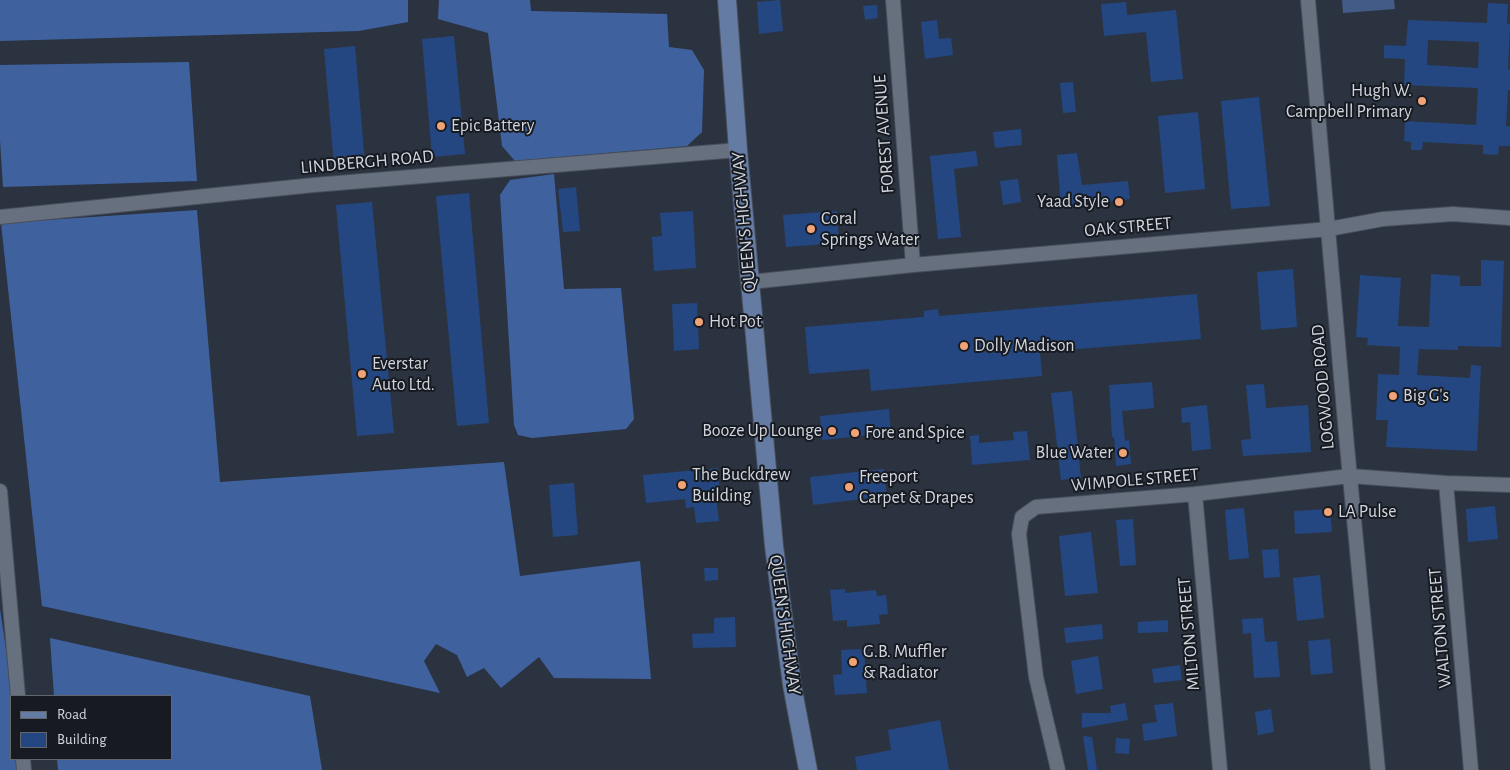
<!DOCTYPE html>
<html>
<head>
<meta charset="utf-8">
<style>
  body { margin:0 }
  #map { position:relative; width:1510px; height:770px; overflow:hidden; background:#2b3341; font-family:"Alegreya Sans",sans-serif }
  canvas { display:block }
  .legend { position:absolute; left:10px; top:695px; width:162px; height:65px; box-sizing:border-box; background:#171b21; border:1px solid #61666d; margin:0; padding:6px 9px; list-style:none; font-size:15px; color:#d1d6de }
  .legend li { display:flex; align-items:center; gap:10px; height:25px }
  .legend b { width:25px; border:1px solid #61666d }
</style>
</head>
<body>
<div id="map">
<canvas width="1510" height="770"></canvas>
<ul class="legend">
<li><b style="height:6px;background:#647ba4"></b>Road</li>
<li><b style="height:14px;background:#254781"></b>Building</li>
</ul>
</div>
<script>
const g = document.querySelector('canvas').getContext('2d');
g.lineJoin = 'round';
function fill(path, color) { g.fillStyle = color; g.fill(path, 'evenodd'); }
const shape = rows => new Path2D(rows.map(r => 'M' + r).join(''));
function strokePath(path, color, width, dash) { g.strokeStyle = color; g.lineWidth = width; g.lineCap = dash ? 'butt' : 'round'; g.setLineDash(dash || []); g.stroke(path); }
function label(font, color, halo, rows, align = 'center') {
  g.font = font + ' "Alegreya Sans",sans-serif'; g.lineWidth = 4; g.setLineDash([]); g.textBaseline = 'middle'; g.strokeStyle = halo; g.fillStyle = color; for (const [text, x, y, turn = 0] of rows) {
    g.save(); g.translate(x, y); g.rotate((+turn || 0) * Math.PI / 180); g.textAlign = isNaN(turn) ? turn : align; if (halo) g.strokeText(text, 0, 0); g.fillText(text, 0, 0); g.restore();
  }
}
const green = shape([
  [1342,0,1394,0,1395,9,1343,13]
]);
const forest = shape([
  [0,0,408,0,408,22,359,31,0,41],
  [439,0,530,0,531,11,667,14,669,47,692,50,704,70,702,132,687,146,515,161,502,146,488,33,438,19],
  [189,62,197,181,3,187,0,140,0,65],
  [554,174,564,289,621,288,634,419,626,429,532,438,518,435,514,425,500,195,510,180],
  [197,210,220,482,504,462,520,576,640,561,651,679,554,678,539,657,501,688,484,668,467,677,457,655,436,644,424,661,440,693,42,606,1,223],
  [0,609,13,696,11,696,11,759,20,759,20,770,0,770],
  [50,638,310,696,322,770,58,770,57,759,171,759,171,696,54,696]
]);
const building = shape([
  [780,0,783,31,759,34,757,2],
  [1126,2,1127,15,1176,10,1183,79,1151,82,1146,32,1104,36,1101,4],
  [1488,3,1508,4,1507,24,1510,24,1508,69,1510,69,1510,90,1508,90,1506,126,1510,126,1510,146,1499,146,1498,155,1483,154,1483,145,1423,142,1422,150,1411,150,1411,142,1404,141,1405,121,1476,125,1478,88,1404,85,1405,59,1384,58,1384,45,1406,46,1408,20,1487,23],
  [1428,40,1479,42,1478,68,1427,65],
  [877,5,878,18,865,20,863,6],
  [937,20,939,39,951,38,953,55,925,59,921,22],
  [454,36,465,154,432,157,422,39],
  [355,46,365,164,334,166,324,49],
  [1073,82,1076,112,1063,113,1060,83],
  [1259,97,1270,206,1231,209,1221,101],
  [1198,112,1205,189,1165,193,1158,116],
  [1021,129,1022,145,995,148,993,132],
  [976,151,978,166,954,169,961,237,938,239,930,156],
  [1077,153,1082,185,1128,181,1130,199,1085,204,1085,206,1061,209,1057,155],
  [1018,179,1021,202,1003,205,1000,181],
  [576,187,580,231,563,232,558,189],
  [469,193,489,423,457,426,436,196],
  [372,202,394,433,357,436,336,205],
  [693,211,696,268,654,271,652,237,662,236,660,213],
  [837,211,839,243,786,247,783,215],
  [1481,260,1504,261,1501,347,1458,346,1458,350,1419,349,1417,375,1470,378,1471,365,1481,366,1477,451,1386,447,1388,420,1376,420,1378,374,1399,375,1400,347,1367,345,1368,338,1356,337,1360,275,1401,278,1398,326,1429,327,1431,274,1460,276,1460,286,1481,286],
  [1293,269,1297,327,1261,330,1257,272],
  [1197,294,1201,339,1040,352,1042,376,871,391,869,369,809,374,805,327,924,317,924,311,938,309,939,316],
  [697,303,699,349,674,351,672,304],
  [1152,382,1154,408,1122,411,1125,441,1129,440,1131,464,1116,466,1114,437,1112,437,1109,385],
  [1264,384,1266,408,1308,405,1311,452,1243,456,1241,440,1251,439,1246,385],
  [1072,391,1081,478,1061,480,1051,393],
  [1207,405,1211,449,1192,451,1190,422,1182,423,1181,408],
  [889,409,891,433,822,440,820,416],
  [1027,431,1030,460,972,465,970,436,979,435,979,443,1014,440,1013,432],
  [718,468,720,496,716,496,719,521,696,523,694,507,686,508,685,499,646,503,643,475],
  [884,469,887,496,813,505,810,477],
  [574,483,578,535,553,537,549,485],
  [1495,506,1498,539,1468,542,1466,509],
  [1244,508,1249,558,1229,560,1225,510],
  [1330,509,1332,532,1295,534,1294,511],
  [1133,519,1136,565,1120,566,1116,520],
  [1091,532,1098,593,1065,596,1059,536],
  [1278,549,1280,577,1264,578,1262,550],
  [704,568,718,568,718,580,705,581],
  [1320,575,1324,618,1297,621,1293,578],
  [845,589,845,593,876,590,877,596,886,595,888,614,879,615,880,624,847,627,847,620,833,621,830,590],
  [735,617,736,647,693,648,692,634,714,633,714,618],
  [1263,618,1265,642,1277,641,1280,677,1254,678,1251,633,1243,634,1242,619],
  [1168,620,1168,632,1138,633,1138,622],
  [1102,624,1103,639,1066,643,1064,628],
  [1330,639,1333,673,1311,675,1308,641],
  [864,649,867,693,835,695,833,675,842,674,841,650],
  [1098,656,1103,689,1076,694,1071,661],
  [1180,665,1182,680,1154,683,1152,669],
  [1125,703,1128,720,1082,728,1082,713,1111,713,1110,706],
  [1173,703,1177,736,1144,741,1142,724,1157,722,1154,705],
  [1271,709,1274,732,1258,735,1255,712],
  [940,720,949,770,857,770,855,757,891,750,888,730],
  [1083,736,1092,737,1097,770,1088,770],
  [1116,738,1130,739,1129,754,1115,753]
]);
const minor = shape([
  [893,0,913,265],
  [1308,0,1347,446,1378,770],
  [0,217,314,185,738,150],
  [750,282,913,265,1329,229,1383,219,1453,214,1510,218],
  [1446,483,1471,770],
  [0,491,18,696],
  [1195,494,1220,770],
  [23,759,24,770],
  [1058,770,1036,677,1019,534,1022,517,1036,507,1195,494,1350,476,1446,483,1510,485]
]);
const major = shape([
  [727,0,738,150,774,546,792,685,808,770]
]);
const markers = [
  [1422,101,5,"#efa377"],
  [441,126,5,"#efa377"],
  [1119,202,5,"#efa377"],
  [811,229,5,"#efa377"],
  [699,322,5,"#efa377"],
  [964,346,5,"#efa377"],
  [362,374,5,"#efa377"],
  [1393,396,5,"#efa377"],
  [832,431,5,"#efa377"],
  [855,433,5,"#efa377"],
  [1123,453,5,"#efa377"],
  [682,485,5,"#efa377"],
  [849,487,5,"#efa377"],
  [1328,512,5,"#efa377"],
  [853,662,5,"#efa377"]
];
const poiNames = [
  ["Hugh W.",1412,91,"right"],
  ["Campbell Primary",1412,112,"right"],
  ["Epic Battery",451,126],
  ["Yaad Style",1109,202,"right"],
  ["Coral",821,219],
  ["Springs Water",821,240],
  ["Hot Pot",709,322],
  ["Dolly Madison",974,346],
  ["Everstar",372,364],
  ["Auto Ltd.",372,385],
  ["Big G's",1403,396],
  ["Booze Up Lounge",822,431,"right"],
  ["Fore and Spice",865,433],
  ["Blue Water",1113,453,"right"],
  ["The Buckdrew",692,475],
  ["Building",692,496],
  ["Freeport",859,477],
  ["Carpet & Drapes",859,498],
  ["LA Pulse",1338,512],
  ["G.B. Muffler",863,652],
  ["& Radiator",863,673]
];
const streetNames = [
  ["FOREST AVENUE",884,134,-94],
  ["LINDBERGH ROAD",367,162,-5],
  ["QUEEN'S HIGHWAY",744,222,-95],
  ["OAK STREET",1128,227,-5],
  ["LOGWOOD ROAD",1323,387,-95],
  ["WIMPOLE STREET",1135,480,-5],
  ["QUEEN'S HIGHWAY",785,625,82],
  ["WALTON STREET",1440,628,-95],
  ["MILTON STREET",1189,634,-95]
];
fill(green, '#425b87');
fill(forest, '#3f629f');
fill(building, '#254781');
strokePath(minor, '#494f5a', 16);
strokePath(major, '#494f5a', 20);
strokePath(minor, '#67707f', 14);
strokePath(major, '#647ba4', 18);
for (const [x, y, r, color] of markers) { const dot = new Path2D(); dot.arc(x, y, r, 0, 2 * Math.PI); g.fillStyle = color; g.fill(dot); strokePath(dot, '#171b21', 2); }
label('18px', '#d1d6de', '#171b21', poiNames, 'left');
label('18px', '#d1d6de', '#171b21', streetNames);
</script>
</body>
</html>
